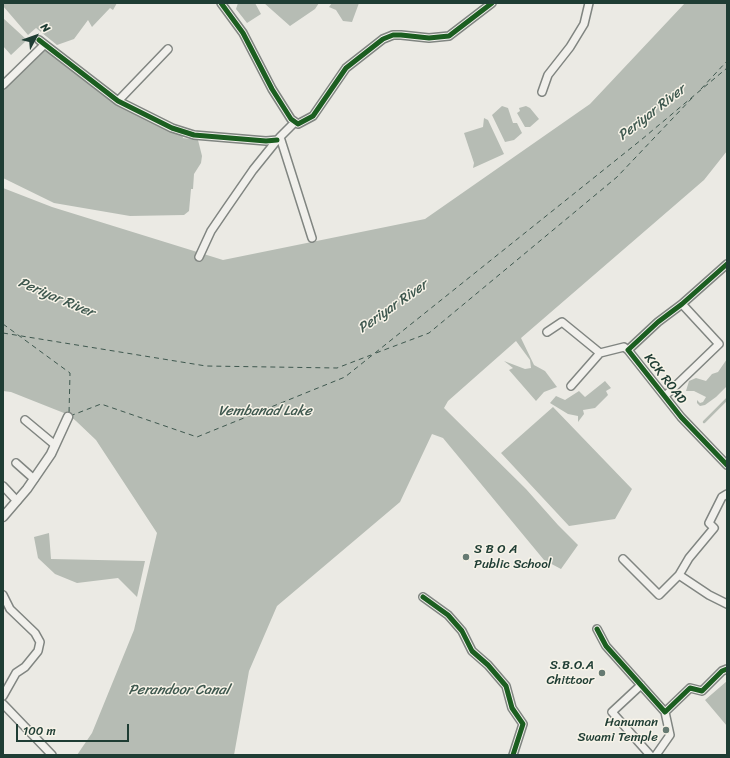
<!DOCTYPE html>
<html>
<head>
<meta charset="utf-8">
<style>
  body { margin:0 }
  #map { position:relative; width:730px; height:758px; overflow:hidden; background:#ebeae4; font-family:Sriracha,sans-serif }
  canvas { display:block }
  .frame { position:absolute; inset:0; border:4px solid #1f3d34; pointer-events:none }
  .north { position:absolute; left:16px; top:16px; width:40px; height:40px; -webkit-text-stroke:3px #f7f3e8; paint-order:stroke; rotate:49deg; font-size:11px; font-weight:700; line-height:16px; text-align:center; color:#1f3d34 }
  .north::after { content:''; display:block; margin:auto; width:14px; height:18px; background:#1f3d34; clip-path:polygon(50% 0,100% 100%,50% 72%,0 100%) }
  .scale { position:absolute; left:16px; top:724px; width:113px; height:18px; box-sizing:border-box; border:2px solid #1f3d34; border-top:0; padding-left:5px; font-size:12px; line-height:14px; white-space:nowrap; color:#1f3d34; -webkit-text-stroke:3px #f7f3e8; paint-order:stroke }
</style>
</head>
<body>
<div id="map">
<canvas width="730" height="758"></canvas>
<div class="frame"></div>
<div class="north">N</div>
<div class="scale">100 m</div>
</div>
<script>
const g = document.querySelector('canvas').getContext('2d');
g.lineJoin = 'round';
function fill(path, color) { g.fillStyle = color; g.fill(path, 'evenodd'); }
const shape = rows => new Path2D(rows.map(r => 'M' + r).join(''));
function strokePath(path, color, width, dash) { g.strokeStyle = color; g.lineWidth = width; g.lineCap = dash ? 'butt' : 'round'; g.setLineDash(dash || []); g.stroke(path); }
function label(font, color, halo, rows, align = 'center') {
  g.font = font + ' Sriracha,sans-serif'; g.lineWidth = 3; g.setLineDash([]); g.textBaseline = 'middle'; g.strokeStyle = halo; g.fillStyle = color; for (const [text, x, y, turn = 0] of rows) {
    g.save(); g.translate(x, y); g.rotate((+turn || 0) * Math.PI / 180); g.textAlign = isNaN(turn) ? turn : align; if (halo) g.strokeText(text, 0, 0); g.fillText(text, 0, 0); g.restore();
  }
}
const water = shape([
  [3,3,117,3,113,10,110,8,92,27,88,20,74,39,57,45,36,28,28,35,3,6],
  [238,3,255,3,261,14,247,23,236,9],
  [264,3,319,3,315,9,290,26],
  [332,3,359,3,352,22,343,21,336,10,329,7],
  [685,3,727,3,727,151,704,180,521,338,534,365,545,371,557,387,544,392,536,401,509,370,513,368,504,361,525,369,531,368,530,360,516,341,448,401,444,408,526,489,558,525,578,545,561,569,544,560,443,438,432,434,400,502,277,606,249,671,234,755,77,755,92,733,134,630,157,533,96,440,76,421,69,415,11,392,3,391,3,188,52,207,223,260,425,219,590,104],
  [3,18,27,40,11,55,3,46],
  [45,49,122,107,174,133,182,134,183,138,198,140,202,156,201,163,194,174,193,189,191,189,189,211,184,215,130,216,54,203,3,178,3,88],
  [502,106,508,108,513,123,517,123,522,133,514,140,505,142,492,115],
  [526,106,530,108,539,119,530,127,525,127,517,113,520,111,519,108],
  [484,118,488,120,504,154,473,168,474,163,464,133,483,127],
  [727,359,727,386,716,397,705,405,700,406,697,403,697,400,700,403,703,402,706,397,694,391,686,391,689,381,696,378,706,381,712,374,718,372],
  [605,381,611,388,606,391,608,395,595,408,583,410,584,414,578,422,578,416,568,414,550,403,556,396,565,400,579,391,585,397],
  [553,407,632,489,615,519,569,526,501,453],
  [49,533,51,559,145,561,137,597,118,578,77,583,55,574,38,558,34,537],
  [727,681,727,726,705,700]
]);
const stream = shape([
  [704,422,727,399]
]);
const ferry = shape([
  [701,89,727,61],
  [3,324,70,373,69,414],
  [3,333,206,366,337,368,371,355],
  [376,353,429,333,617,177,693,97],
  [70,416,101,404,197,437,345,377,641,140,727,68]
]);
const minor = shape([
  [221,3,243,33,272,89,291,119,298,124,313,116,346,68,383,39,393,35,401,35,429,38,449,36,492,3],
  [39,40,118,101,172,128,194,135,266,141,277,140],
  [3,85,44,45],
  [542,92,548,75,570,47,584,24,589,3],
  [118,101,168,49],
  [295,122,280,137,312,238],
  [199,257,211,231,226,209,253,170,278,139],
  [727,264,682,304,658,322,628,350,681,417,727,465],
  [547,332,562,322,600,353,624,347,628,350],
  [571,386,600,353],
  [665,396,719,344,682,304],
  [25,420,55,445],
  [16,463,34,479],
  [3,486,17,501],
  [623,559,659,595,679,575,689,558,714,528,709,523,722,497,727,494],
  [679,575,709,595,727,604],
  [3,595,10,609,35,633,40,642,38,651,25,667,16,673,3,696],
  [423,597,448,615,462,631,472,651,488,665,506,686,512,708,523,724,513,755],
  [597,629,606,646,665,712,690,688,702,691,722,671,727,669],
  [641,685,612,712,650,755],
  [3,704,52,755],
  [656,755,670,735,665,712]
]);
const tertiary = shape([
  [3,517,27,489,51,454,68,417]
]);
const cycleway = shape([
  [221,3,243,33,272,89,291,119,298,124,313,116,346,68,383,39,393,35,401,35,429,38,449,36,492,3],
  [39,40,118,101,172,128,194,135,266,141,277,140],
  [727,264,682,304,658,322,628,350,681,417,727,465],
  [423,597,448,615,462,631,472,651,488,665,506,686,512,708,523,724,513,755],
  [597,629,606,646,665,712,690,688,702,691,722,671,727,669]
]);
const markers = [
  [466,557,4,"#667a72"],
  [602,673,4,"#667a72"],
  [666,730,4,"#667a72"]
];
const streetNames = [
  ["KCK ROAD",665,379,52]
];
const poiNames = [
  ["S B O A",474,550,"left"],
  ["Public School",474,565,"left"],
  ["S.B.O.A",594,666],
  ["Chittoor",594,681],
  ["Hanuman",658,723],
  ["Swami Temple",658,738]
];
const waterNames = [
  ["Periyar River",652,113,-38],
  ["Periyar River",56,298,23],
  ["Periyar River",393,307,-35],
  ["Vembanad Lake",265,411],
  ["Perandoor Canal",179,690]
];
fill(water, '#b6bcb4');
strokePath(stream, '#b6bcb4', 2.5);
strokePath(ferry, '#3f584f', 1, [5, 4]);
strokePath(minor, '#808581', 10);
strokePath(tertiary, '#808581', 11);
strokePath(minor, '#f1f0ec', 7);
strokePath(tertiary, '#f1f0ec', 8);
strokePath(cycleway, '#1b5e20', 5);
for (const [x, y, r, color] of markers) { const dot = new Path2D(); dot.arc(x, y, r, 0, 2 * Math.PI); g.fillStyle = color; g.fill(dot); strokePath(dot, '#f7f3e8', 1.5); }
label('13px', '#1f3d34', '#f7f3e8', streetNames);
label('13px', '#1f3d34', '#f7f3e8', poiNames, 'right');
label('italic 14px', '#3f584f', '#f7f3e8', waterNames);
</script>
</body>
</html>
